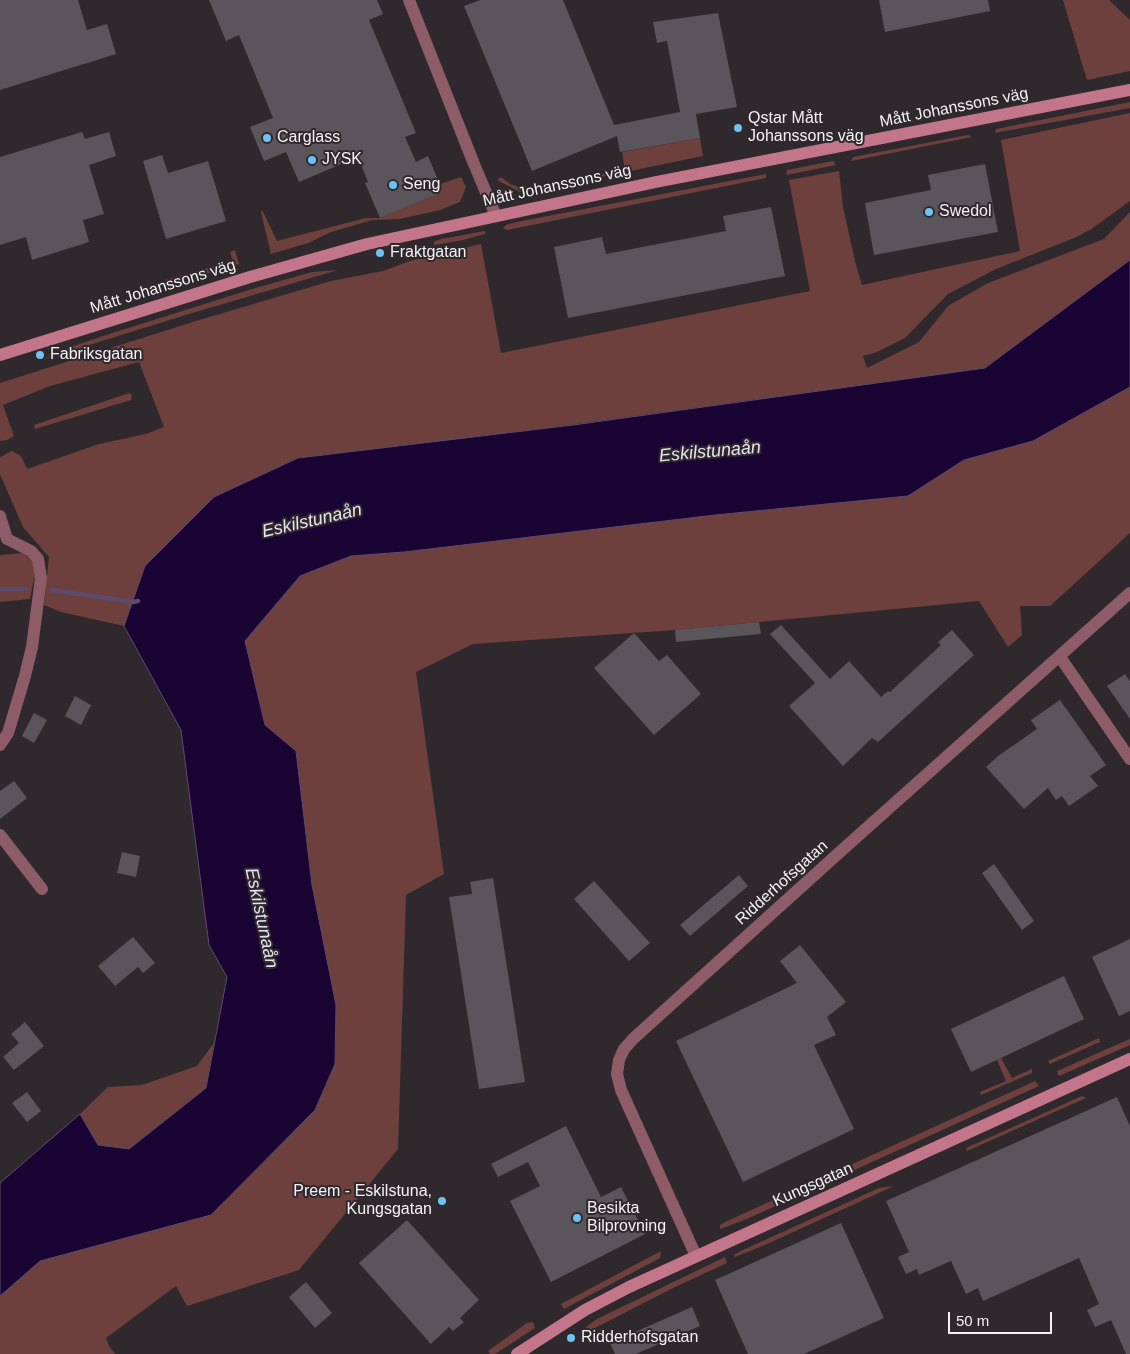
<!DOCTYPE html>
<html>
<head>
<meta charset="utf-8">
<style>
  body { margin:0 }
  #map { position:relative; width:1130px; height:1354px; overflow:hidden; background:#2f292d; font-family:Helvetica,sans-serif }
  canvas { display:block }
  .scale { position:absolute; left:948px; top:1312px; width:104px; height:22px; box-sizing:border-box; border:2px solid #f5f1f3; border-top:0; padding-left:6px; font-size:15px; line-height:18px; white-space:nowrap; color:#f5f1f3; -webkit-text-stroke:4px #2f292d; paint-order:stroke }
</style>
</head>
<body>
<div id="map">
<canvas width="1130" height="1354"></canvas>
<div class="scale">50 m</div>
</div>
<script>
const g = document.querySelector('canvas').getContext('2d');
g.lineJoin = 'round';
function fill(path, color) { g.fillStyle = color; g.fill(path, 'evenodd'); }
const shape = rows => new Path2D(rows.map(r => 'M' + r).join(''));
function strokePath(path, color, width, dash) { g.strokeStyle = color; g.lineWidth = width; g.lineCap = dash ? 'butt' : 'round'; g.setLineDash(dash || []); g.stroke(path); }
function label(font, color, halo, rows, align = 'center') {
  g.font = font + ' Helvetica,sans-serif'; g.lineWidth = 4; g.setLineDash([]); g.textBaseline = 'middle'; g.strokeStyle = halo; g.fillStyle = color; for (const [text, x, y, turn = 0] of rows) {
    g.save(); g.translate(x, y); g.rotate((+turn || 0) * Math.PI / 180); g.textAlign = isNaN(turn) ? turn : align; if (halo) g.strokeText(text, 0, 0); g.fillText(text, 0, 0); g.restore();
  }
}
const green = shape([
  [1063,0,1109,0,1130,20,1130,71,1087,80],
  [1130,102,1130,108,995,133,996,129],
  [1130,113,1130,201,1090,230,1074,238,996,269,948,294,905,338,877,352,863,356,867,368,919,342,948,306,988,283,1104,239,1130,212,1130,260,985,368,532,430,298,458,214,497,145,566,124,626,61,612,44,605,49,557,23,527,0,474,0,457,12,451,21,456,27,469,99,444,146,434,164,427,139,362,50,386,3,405,14,436,7,440,0,441,0,383,196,321,331,281,383,271,410,261,481,244,501,353,810,291,789,180,839,171,843,207,855,261,862,285,1020,251,1001,140],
  [968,135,972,137,851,161,853,157],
  [700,138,703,156,543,189,520,192,497,180,501,177,510,184,524,189,625,170,622,152],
  [833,161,836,165,786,175,787,170],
  [766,174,766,178,507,230,503,228,506,225,517,222],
  [461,177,466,187,460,202,440,210,400,219,372,220,331,232,308,243,271,254,261,212,262,210,277,241,366,218,380,218,443,192,440,184],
  [485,231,485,234,463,240,435,245,433,242,441,239],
  [235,250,239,264,167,286,165,280,233,261,230,252],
  [338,270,189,314,44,359,62,350,106,335,252,289,312,272],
  [1130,387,1130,533,1050,606,1020,606,1022,635,1008,647,979,601,675,630,473,644,416,672,444,874,406,895,398,1149,299,1270,187,1306,176,1286,106,1338,109,1346,115,1354,0,1354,0,1296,40,1261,211,1215,315,1110,335,1064,336,1005,312,885,296,751,265,725,245,641,300,576,351,556,404,552,715,515,908,496,964,460,1033,441],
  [129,393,132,395,131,400,35,429,34,425],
  [23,553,33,562,35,575,30,599,0,602,0,555],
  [1099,1038,1100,1042,1050,1064,1048,1061],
  [1130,1039,1130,1045,1059,1076,1057,1071],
  [214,1043,206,1088,129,1149,98,1145,80,1114,108,1087,142,1085,197,1066],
  [1001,1058,1012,1078,1032,1069,1032,1073,981,1095,980,1092,1006,1081,997,1060],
  [1035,1081,1039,1086,747,1219,720,1229,720,1225,727,1221],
  [1082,1096,1086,1098,967,1151,966,1148],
  [894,1186,767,1244,735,1257,734,1255,743,1250,879,1188],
  [661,1251,660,1258,564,1309,561,1304],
  [725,1257,727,1263,675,1287,593,1329,582,1330,597,1319],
  [533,1322,535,1328,495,1354,490,1354,488,1351,527,1323]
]);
const water = shape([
  [1130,260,1130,387,1033,441,964,460,908,496,715,515,404,552,351,556,300,576,245,641,265,725,296,751,312,885,336,1005,335,1064,315,1110,211,1215,40,1261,0,1296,0,1183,80,1114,98,1145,129,1149,206,1088,227,977,209,945,181,730,124,626,145,566,214,497,298,458,573,425,985,368,1130,260]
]);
const stream = shape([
  [0,589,26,589],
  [52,590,133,602,138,601]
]);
const building = shape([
  [0,0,78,0,87,30,107,24,116,54,0,90],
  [209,0,377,0,383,14,369,20,416,133,405,137,416,162,428,156,443,192,380,218,365,183,368,182,358,157,299,182,286,152,264,161,250,127,273,118,239,35,226,41],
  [480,0,563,0,614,125,680,112,667,41,657,43,653,22,718,13,737,107,696,114,700,138,620,152,617,136,532,171,464,6],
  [879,0,988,0,990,11,885,32],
  [82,132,85,139,109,132,116,156,89,165,104,214,83,220,89,242,32,260,26,237,0,245,0,157],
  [162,155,168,173,208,161,226,221,166,239,143,161],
  [985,164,998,232,874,255,865,203,931,190,928,175],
  [771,207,785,276,568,318,554,247,602,237,606,254,726,231,723,216],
  [759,622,761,634,676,642,675,630],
  [781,625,830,679,849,661,881,697,888,691,890,692,941,645,938,642,952,630,974,655,878,742,872,738,843,766,789,706,815,683,770,634],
  [634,633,659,661,667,655,701,694,654,735,594,668],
  [1125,674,1130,681,1130,719,1107,686],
  [75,696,91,705,81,725,65,716],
  [1060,700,1106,765,1090,776,1098,786,1069,806,1062,796,1056,800,1048,788,1024,809,986,767,998,756,1037,729,1031,720],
  [34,713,47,720,34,743,22,736],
  [14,781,27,798,0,819,0,791],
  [122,852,140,856,136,877,117,873],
  [994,864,1034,921,1022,930,982,873],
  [739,875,748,886,690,936,680,925],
  [493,878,525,1082,479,1089,449,897,472,894,470,882],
  [594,881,650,943,629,961,574,899],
  [133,937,155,963,143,973,138,967,115,986,98,966],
  [1130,939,1130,1011,1119,1016,1092,957],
  [800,945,846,1002,827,1017,836,1035,814,1045,854,1129,743,1182,676,1041,797,983,780,961],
  [1064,976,1084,1019,971,1072,951,1029],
  [25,1022,44,1046,14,1070,3,1057,19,1043,11,1034],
  [27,1092,41,1111,27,1122,12,1103],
  [1117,1097,1130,1126,1130,1354,1126,1354,1111,1320,1095,1327,1087,1310,1099,1304,1079,1258,983,1301,978,1288,966,1294,951,1261,919,1275,917,1269,906,1274,898,1257,909,1252,886,1201],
  [566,1126,601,1197,621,1187,645,1234,551,1282,510,1201,540,1186,528,1162,498,1177,491,1164],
  [407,1220,479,1300,460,1318,464,1322,453,1331,449,1327,431,1344,359,1263],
  [841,1223,884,1318,804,1354,748,1354,715,1280],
  [306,1282,332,1313,315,1328,289,1297],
  [692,1307,700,1326,636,1354,615,1354,610,1343]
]);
const street = shape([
  [409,0,474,164,496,216],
  [0,516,7,539,31,551,38,559,41,578,32,647,25,676,8,733,0,745],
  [1060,657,1130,759],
  [0,835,42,889],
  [696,1256,621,1090,617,1074,619,1060,624,1049,634,1038,841,851,1130,593]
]);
const secondary = shape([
  [0,355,250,277,367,244,656,182,1130,90],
  [517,1354,585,1310,629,1287,1130,1059]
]);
const markers = [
  [738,128,5,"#6dc2f3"],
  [267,138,5,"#6dc2f3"],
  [312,160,5,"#6dc2f3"],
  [393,185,5,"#6dc2f3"],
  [929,212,5,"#6dc2f3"],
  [380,253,5,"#6dc2f3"],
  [40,355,5,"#6dc2f3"],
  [442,1201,5,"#6dc2f3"],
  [577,1218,5,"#6dc2f3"],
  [571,1338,5,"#6dc2f3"]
];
const streetNames = [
  ["Mått Johanssons väg",954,108,-11],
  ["Mått Johanssons väg",557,186,-12],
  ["Mått Johanssons väg",163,287,-17],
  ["Ridderhofsgatan",782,883,-42],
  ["Kungsgatan",813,1185,-24]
];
const poiNames = [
  ["Qstar Mått",748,119],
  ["Johanssons väg",748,137],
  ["Carglass",277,138],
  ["JYSK",322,160],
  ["Seng",403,185],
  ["Swedol",939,212],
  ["Fraktgatan",390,253],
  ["Fabriksgatan",50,355],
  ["Preem - Eskilstuna,",432,1192,"right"],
  ["Kungsgatan",432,1210,"right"],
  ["Besikta",587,1209],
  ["Bilprovning",587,1227],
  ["Ridderhofsgatan",581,1338]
];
const waterNames = [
  ["Eskilstunaån",710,452,-5],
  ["Eskilstunaån",312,521,-13],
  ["Eskilstunaån",261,918,78]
];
fill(green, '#6d403d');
fill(water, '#1a0434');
strokePath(water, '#5c4b6d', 1);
strokePath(stream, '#5c4b6d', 4.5);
fill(building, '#59555a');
strokePath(street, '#8d5c68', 12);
strokePath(secondary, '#c3758a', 12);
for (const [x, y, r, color] of markers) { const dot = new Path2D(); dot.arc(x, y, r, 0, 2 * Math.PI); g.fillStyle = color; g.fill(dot); strokePath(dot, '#2f292d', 2); }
label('16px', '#f5f1f3', '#2f292d', streetNames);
label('16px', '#f5f1f3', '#2f292d', poiNames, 'left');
label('italic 18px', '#e6e1f2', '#2f292d', waterNames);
</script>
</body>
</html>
